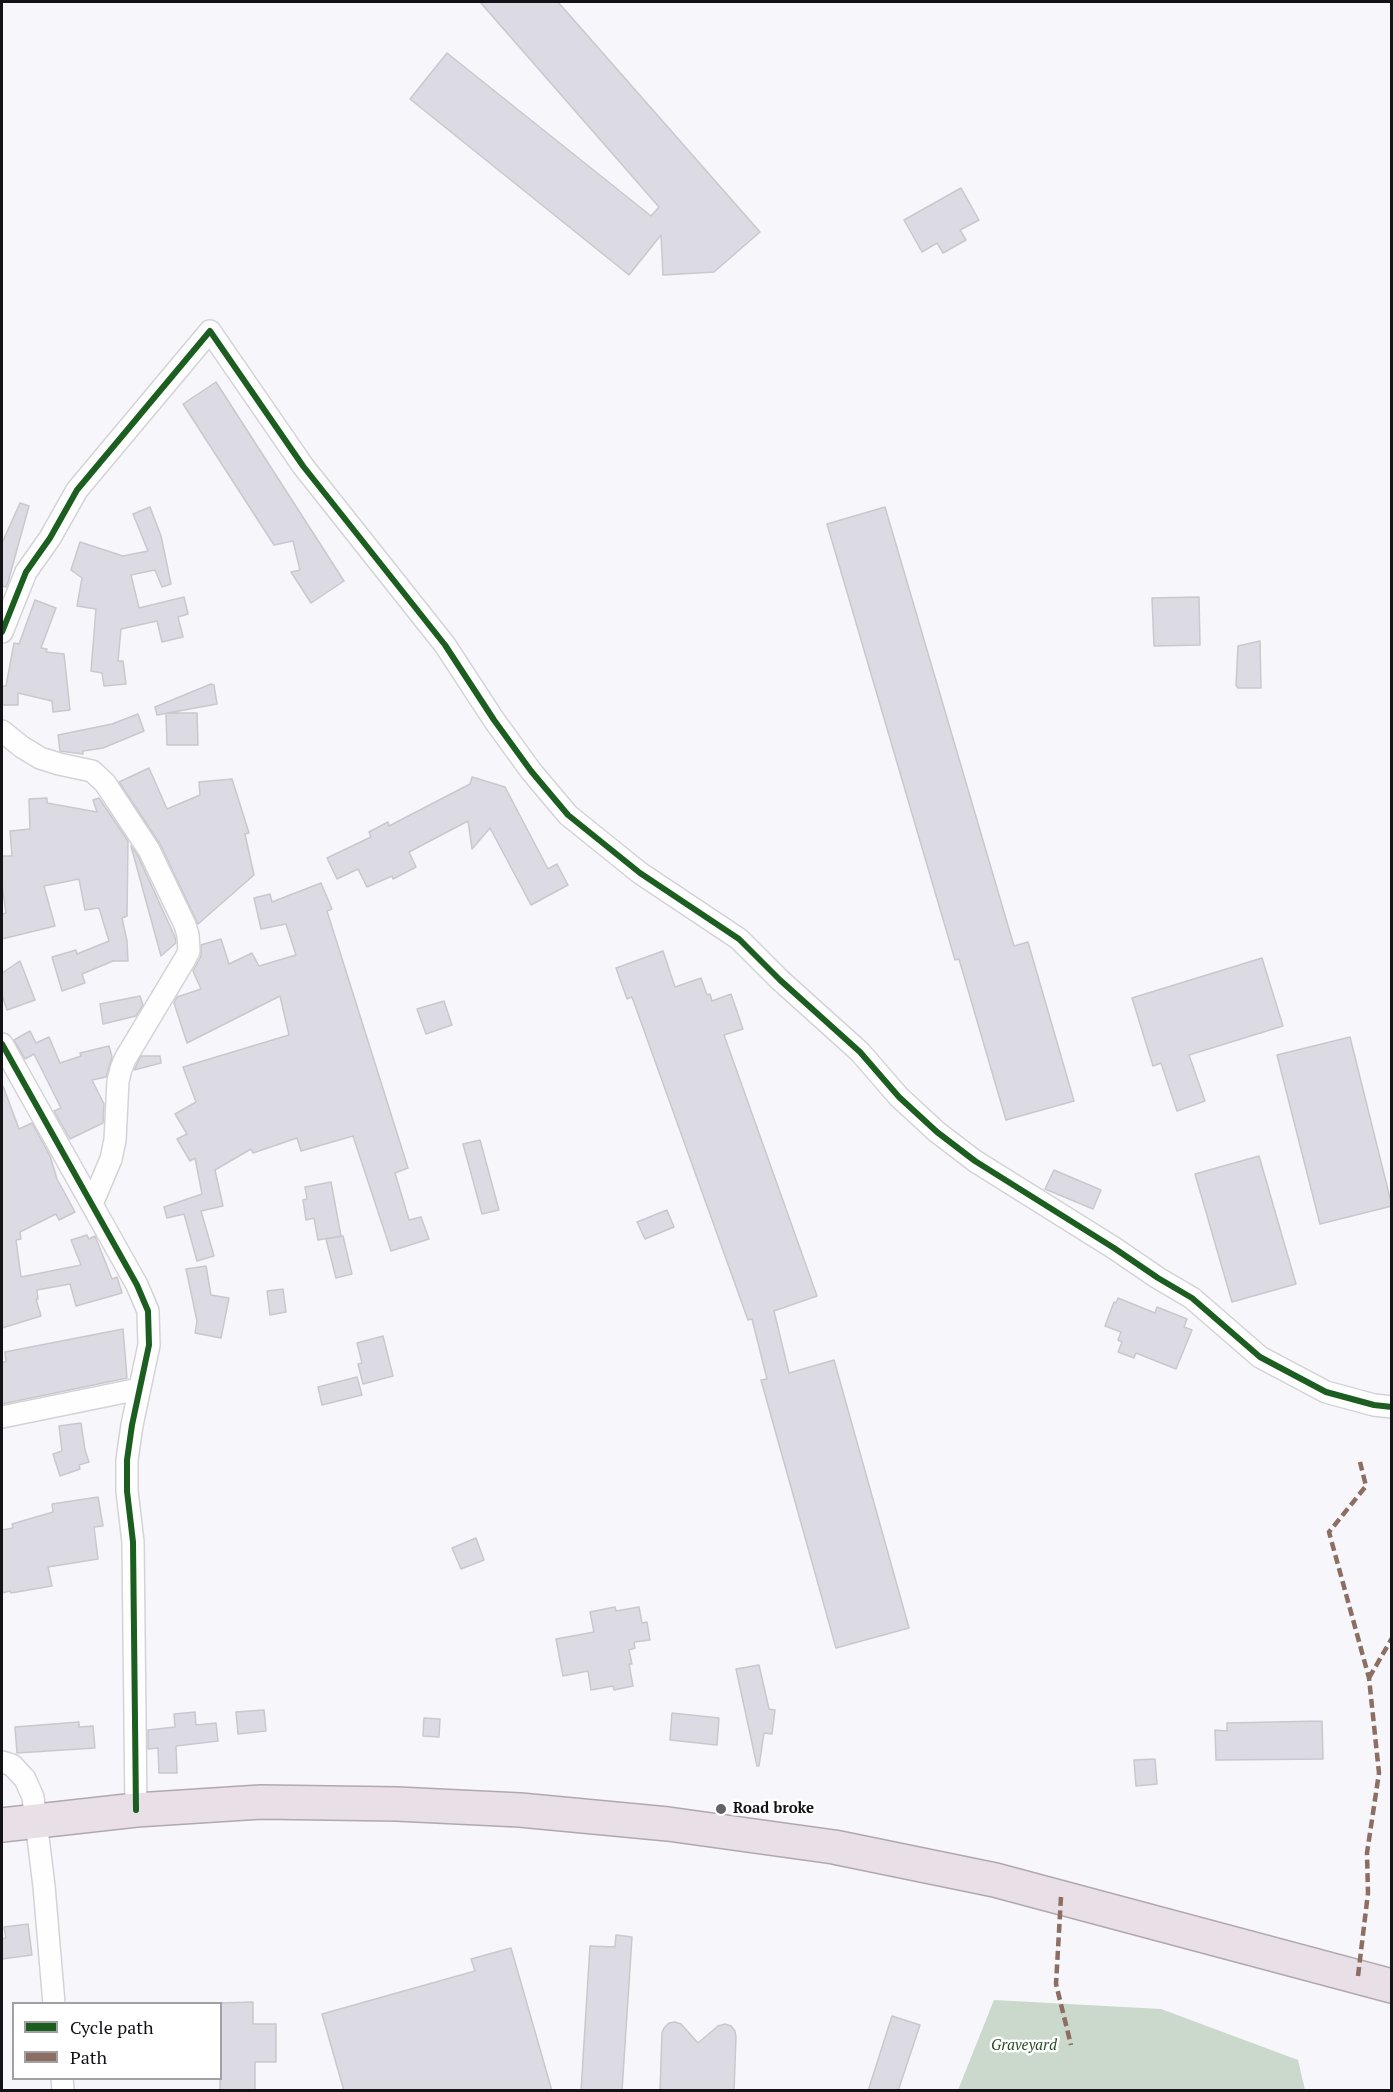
<!DOCTYPE html>
<html>
<head>
<meta charset="utf-8">
<style>
  body { margin:0 }
  #map { position:relative; width:1393px; height:2092px; overflow:hidden; background:#f7f6fb; font-family:"PT Serif",serif }
  canvas { display:block }
  .frame { position:absolute; inset:0; border:3px solid #131217; pointer-events:none }
  .legend { position:absolute; left:12px; top:2002px; width:210px; height:78px; box-sizing:border-box; background:#fff; border:2px solid #a1a0a2; margin:0; padding:8px 10px; list-style:none; font-size:18px; color:#131217 }
  .legend li { display:flex; align-items:center; gap:12px; height:30px }
  .legend b { width:30px; border:2px solid #a1a0a2 }
</style>
</head>
<body>
<div id="map">
<canvas width="1393" height="2092"></canvas>
<div class="frame"></div>
<ul class="legend">
<li><b style="height:8px;background:#1b5e20"></b>Cycle path</li>
<li><b style="height:8px;background:#8d6e63"></b>Path</li>
</ul>
</div>
<script>
const g = document.querySelector('canvas').getContext('2d');
g.lineJoin = 'round';
function fill(path, color) { g.fillStyle = color; g.fill(path, 'evenodd'); }
const shape = rows => new Path2D(rows.map(r => 'M' + r).join(''));
function strokePath(path, color, width, dash) { g.strokeStyle = color; g.lineWidth = width; g.lineCap = dash ? 'butt' : 'round'; g.setLineDash(dash || []); g.stroke(path); }
function label(font, color, halo, rows, align = 'center') {
  g.font = font + ' "PT Serif",serif'; g.lineWidth = 5; g.setLineDash([]); g.textBaseline = 'middle'; g.strokeStyle = halo; g.fillStyle = color; for (const [text, x, y, turn = 0] of rows) {
    g.save(); g.translate(x, y); g.rotate((+turn || 0) * Math.PI / 180); g.textAlign = isNaN(turn) ? turn : align; if (halo) g.strokeText(text, 0, 0); g.fillText(text, 0, 0); g.restore();
  }
}
const forest = shape([
  [994,2000,1161,2009,1298,2060,1305,2090,958,2090]
]);
const building = shape([
  [480,2,558,2,760,232,714,272,663,275,661,235,629,275,410,99,447,53,651,216,659,207,480,2],
  [961,188,979,220,960,230,966,240,943,253,937,243,922,252,904,220,961,188],
  [216,382,344,581,311,603,291,572,300,570,293,541,274,545,183,404,216,382],
  [20,503,29,506,8,582,6,587,2,586,2,543,20,503],
  [150,507,161,536,171,584,162,587,155,570,131,575,139,608,184,597,188,614,178,617,183,637,162,642,157,621,121,629,118,661,123,661,126,684,104,686,102,673,91,671,96,609,77,606,82,578,71,570,80,542,123,556,148,551,133,514,150,507],
  [885,507,1014,946,1028,942,1074,1101,1006,1120,959,959,955,960,827,524,885,507],
  [1199,597,1200,645,1154,646,1152,598,1199,597],
  [35,600,56,608,41,648,47,649,46,652,64,654,70,710,53,712,52,701,18,693,18,705,2,705,2,686,6,686,14,643,19,644,35,600],
  [1260,641,1261,688,1238,688,1236,685,1238,646,1260,641],
  [211,684,214,685,217,704,157,715,155,707,211,684],
  [166,713,197,713,198,745,167,745,166,713],
  [138,714,144,731,103,748,83,751,83,754,60,751,58,735,112,724,138,714],
  [149,768,167,809,200,795,199,782,232,779,249,833,245,834,254,875,198,924,160,844,119,782,149,768],
  [472,777,505,787,548,869,557,864,568,885,531,905,490,828,472,849,468,821,409,852,416,867,393,879,392,876,367,887,358,869,337,879,327,858,371,837,369,832,388,822,389,826,470,784,472,777],
  [47,798,47,803,97,812,93,800,99,798,128,841,127,916,122,918,127,941,128,961,113,961,82,974,85,983,62,991,52,957,76,950,77,954,109,941,99,908,85,910,79,879,44,886,55,926,2,939,2,914,6,913,2,885,2,856,12,856,10,831,30,829,29,799,47,798],
  [131,846,138,856,175,937,176,943,161,956,131,846],
  [321,883,332,909,327,911,408,1168,395,1173,409,1220,421,1217,429,1239,391,1251,353,1136,301,1151,297,1138,253,1153,251,1149,215,1170,223,1206,201,1211,214,1256,197,1261,184,1214,167,1218,164,1207,202,1194,195,1158,190,1161,177,1139,187,1134,175,1114,196,1102,183,1067,289,1035,280,996,187,1043,174,1003,177,997,201,989,193,971,201,956,201,945,221,939,229,964,252,953,259,966,296,955,286,924,261,929,254,898,270,894,272,902,321,883],
  [663,951,675,987,701,978,707,995,710,994,712,1001,731,994,743,1029,724,1035,817,1296,774,1311,789,1373,834,1360,909,1628,836,1648,761,1380,767,1379,752,1319,748,1320,632,997,627,999,616,968,663,951],
  [1262,958,1283,1026,1189,1055,1205,1101,1177,1111,1161,1063,1153,1066,1132,998,1262,958],
  [20,961,35,1000,7,1010,2,995,2,973,20,961],
  [140,996,143,1005,136,1016,103,1024,100,1004,140,996],
  [444,1001,452,1025,426,1034,417,1009,444,1001],
  [30,1031,36,1043,49,1037,60,1063,81,1056,80,1053,109,1046,112,1057,106,1077,92,1080,104,1104,103,1123,70,1139,54,1111,61,1108,34,1054,25,1059,14,1040,30,1031],
  [1350,1037,1392,1206,1320,1224,1277,1055,1350,1037],
  [141,1056,160,1056,161,1063,134,1070,141,1056],
  [2,1086,3,1086,19,1129,32,1123,50,1156,57,1179,75,1212,59,1220,56,1214,20,1232,21,1239,16,1240,21,1277,81,1265,71,1240,87,1235,89,1239,95,1236,112,1279,117,1277,122,1293,76,1306,70,1284,37,1290,38,1299,36,1299,41,1316,2,1328,2,1086],
  [480,1140,499,1210,482,1214,463,1144,480,1140],
  [1259,1156,1296,1284,1232,1302,1195,1174,1259,1156],
  [1054,1170,1101,1190,1093,1209,1045,1189,1054,1170],
  [331,1182,341,1236,318,1240,314,1218,306,1220,303,1200,307,1199,305,1187,331,1182],
  [667,1210,674,1227,645,1239,637,1222,667,1210],
  [343,1236,352,1274,336,1278,326,1239,343,1236],
  [206,1266,211,1295,229,1298,221,1338,195,1333,197,1321,186,1269,206,1266],
  [283,1289,286,1312,270,1315,267,1291,283,1289],
  [1118,1298,1155,1313,1157,1307,1187,1319,1184,1327,1192,1330,1176,1369,1136,1353,1134,1358,1118,1352,1122,1342,1118,1340,1121,1332,1105,1326,1114,1302,1116,1303,1118,1298],
  [123,1329,127,1378,2,1404,2,1362,6,1362,5,1352,123,1329],
  [383,1336,393,1376,363,1384,358,1364,362,1363,357,1343,383,1336],
  [357,1377,362,1395,322,1405,318,1387,357,1377],
  [81,1423,85,1450,89,1462,79,1465,80,1469,60,1476,53,1454,62,1451,59,1426,81,1423],
  [98,1497,103,1526,94,1527,98,1559,48,1567,52,1586,11,1593,10,1591,2,1593,2,1530,13,1528,12,1524,53,1512,52,1504,98,1497],
  [476,1538,484,1560,461,1569,452,1548,476,1538],
  [615,1607,616,1611,639,1607,642,1623,647,1622,650,1640,634,1642,635,1648,629,1650,632,1664,629,1664,633,1686,614,1690,613,1686,591,1690,588,1671,563,1676,556,1639,594,1632,590,1612,615,1607],
  [759,1665,769,1709,775,1710,772,1734,764,1733,759,1766,757,1766,736,1669,759,1665],
  [264,1710,266,1731,238,1734,236,1712,264,1710],
  [195,1712,196,1725,216,1723,218,1741,176,1746,177,1773,159,1773,158,1748,148,1749,148,1730,175,1727,174,1714,195,1712],
  [672,1713,719,1718,717,1745,670,1740,672,1713],
  [424,1718,440,1719,439,1737,423,1736,424,1718],
  [1322,1721,1323,1759,1216,1760,1215,1730,1227,1731,1227,1723,1322,1721],
  [79,1722,79,1727,93,1726,95,1748,17,1753,15,1727,79,1722],
  [1155,1759,1157,1784,1136,1786,1134,1760,1155,1759],
  [28,1924,32,1955,2,1959,2,1939,6,1938,4,1927,28,1924],
  [616,1935,632,1937,622,2091,581,2091,590,1946,615,1947,616,1935],
  [511,1948,552,2091,344,2091,322,2014,475,1971,471,1959,511,1948],
  [253,2002,253,2024,276,2024,276,2062,255,2062,255,2091,220,2091,220,2003,253,2002],
  [892,2016,920,2025,898,2091,868,2091,892,2016],
  [675,2022,681,2024,698,2043,718,2026,725,2024,731,2026,735,2031,736,2037,734,2091,660,2090,662,2033,664,2028,669,2023,675,2022]
]);
const minor = shape([
  [2,632,26,572,50,538,77,490,210,331,303,466,445,645,494,720,531,771,568,815,640,873,739,939,780,980,860,1052,899,1097,937,1132,975,1161,1114,1248,1158,1278,1192,1298,1260,1357,1326,1392,1374,1405,1392,1407],
  [2,731,22,747,40,758,59,764,92,771,105,783,149,850,185,925,188,935,189,951,185,959,125,1059,121,1069,118,1081,115,1140,111,1159,92,1204],
  [2,1044,137,1285,148,1311,149,1345,132,1425,127,1460,127,1491,133,1542,136,1810],
  [2,1417,139,1389],
  [2,1762,12,1765,25,1779,33,1797,44,1886,54,2004],
  [62,2078,63,2090]
]);
const trunk = shape([
  [2,1825,136,1810,261,1802,397,1804,520,1810,668,1824,834,1847,995,1880,1392,1986]
]);
const quiet = shape([
  [1369,1678,1392,1638],
  [1061,1897,1056,1984,1071,2045],
  [1358,1976,1368,1893,1367,1853,1379,1773,1369,1678,1329,1532,1366,1486,1360,1462]
]);
const cycleway = shape([
  [2,632,26,572,50,538,77,490,210,331,303,466,445,645,494,720,531,771,568,815,640,873,739,939,780,980,860,1052,899,1097,937,1132,975,1161,1114,1248,1158,1278,1192,1298,1260,1357,1326,1392,1374,1405,1392,1407],
  [2,1044,137,1285,148,1311,149,1345,132,1425,127,1460,127,1491,133,1542,136,1810]
]);
const markers = [
  [721,1809,6,"#636267"]
];
const poiNames = [
  ["Road broke",733,1809]
];
const parkNames = [
  ["Graveyard",1024,2046]
];
fill(forest, '#cad9cb');
fill(building, '#dcdbe4');
strokePath(building, '#c9c8cd', 1.5);
strokePath(minor, '#d4d2d8', 24);
strokePath(trunk, '#b2a7af', 36);
strokePath(minor, '#fefefe', 21);
strokePath(trunk, '#e8e0e6', 33);
strokePath(quiet, '#8d6e63', 4.5, [9, 4.5]);
strokePath(cycleway, '#1b5e20', 6);
for (const [x, y, r, color] of markers) { const dot = new Path2D(); dot.arc(x, y, r, 0, 2 * Math.PI); g.fillStyle = color; g.fill(dot); strokePath(dot, '#fff', 2); }
label('bold 15px', '#131217', '#fff', poiNames, 'left');
label('italic 15px', '#274e25', '#fff', parkNames);
</script>
</body>
</html>
